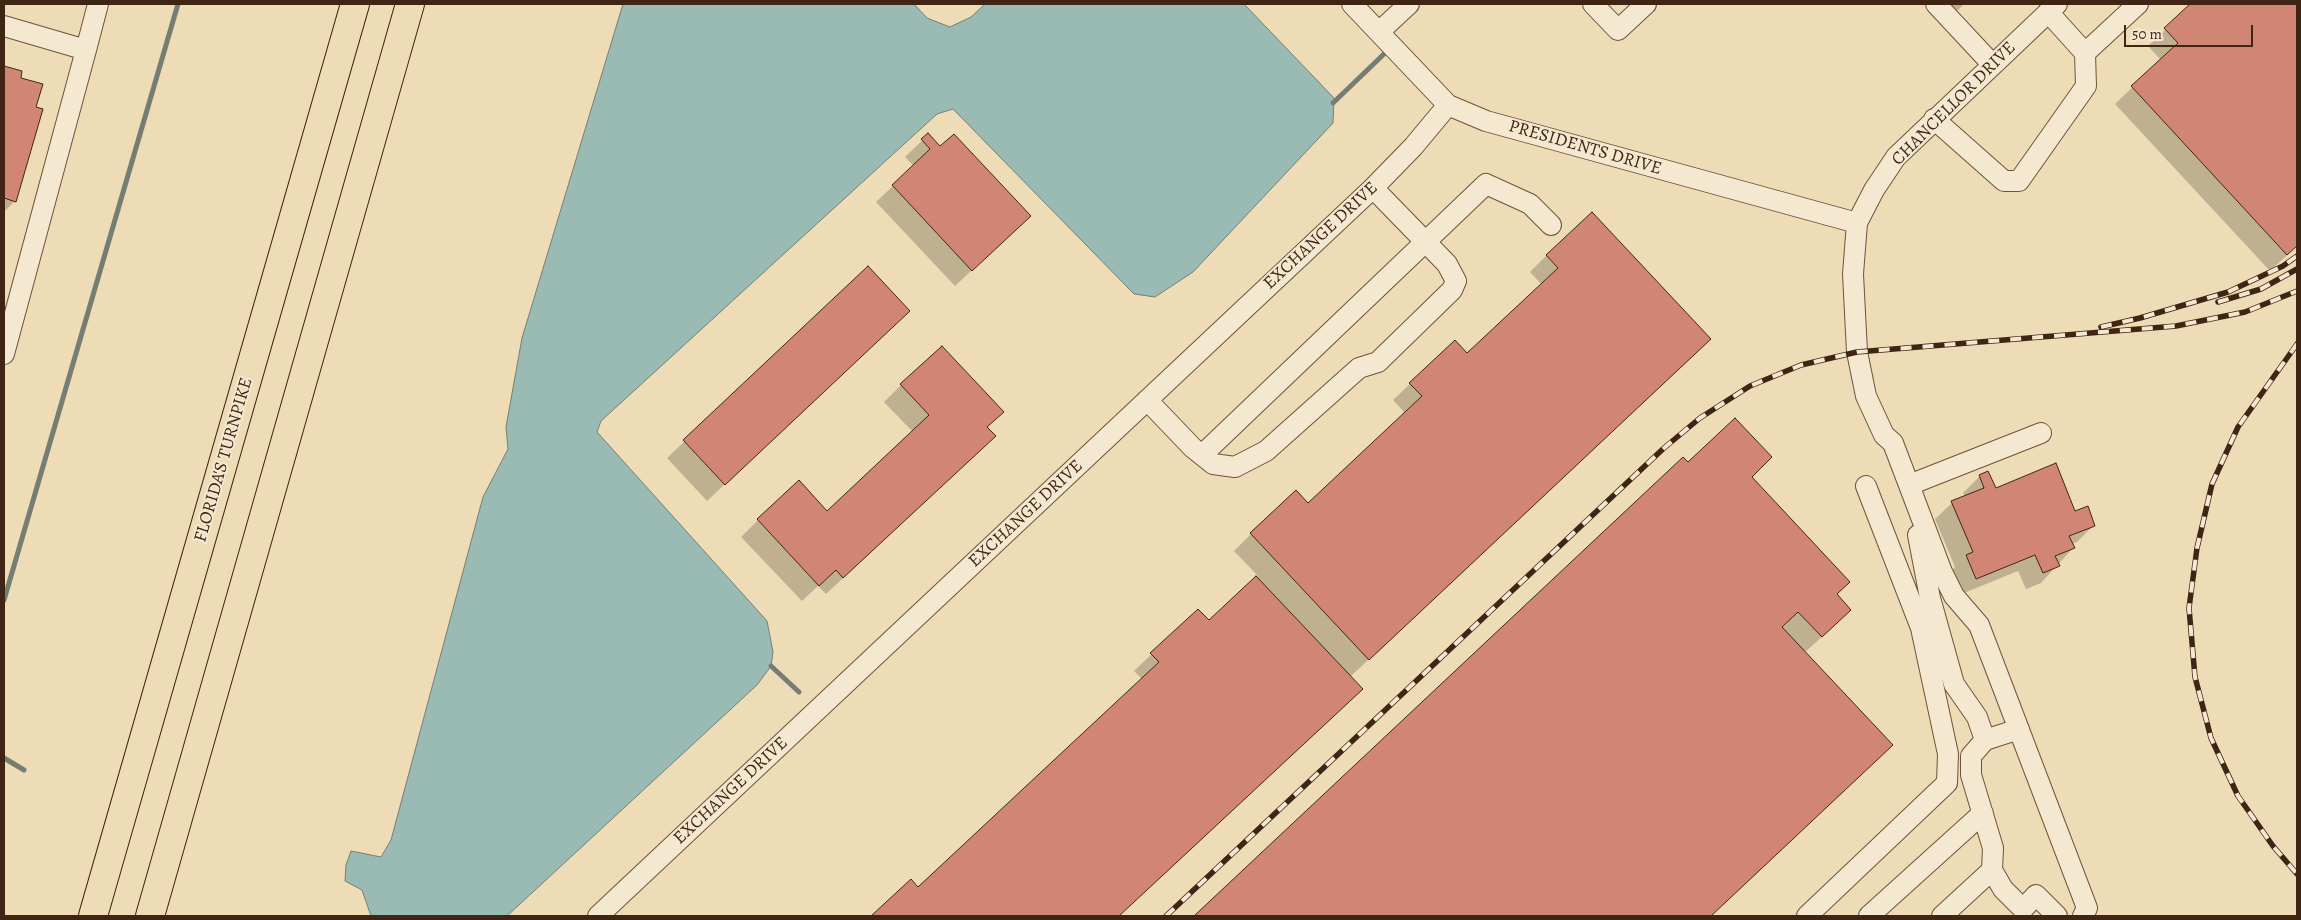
<!DOCTYPE html>
<html>
<head>
<meta charset="utf-8">
<style>
  body { margin:0 }
  #map { position:relative; width:2301px; height:920px; overflow:hidden; background:#eedcb6; font-family:Alegreya,serif }
  canvas { display:block }
  .frame { position:absolute; inset:0; border:5px solid #412514; pointer-events:none }
  .scale { position:absolute; left:2124px; top:25px; width:129px; height:22px; box-sizing:border-box; border:2px solid #412514; border-top:0; padding-left:6px; font-size:15px; line-height:18px; white-space:nowrap; color:#412514; -webkit-text-stroke:4px #f4e8d0; paint-order:stroke }
</style>
</head>
<body>
<div id="map">
<canvas width="2301" height="920"></canvas>
<div class="frame"></div>
<div class="scale">50 m</div>
</div>
<script>
const g = document.querySelector('canvas').getContext('2d');
g.lineJoin = 'round';
function fill(path, color) { g.fillStyle = color; g.fill(path, 'evenodd'); }
const shape = rows => new Path2D(rows.map(r => 'M' + r).join(''));
function strokePath(path, color, width, dash) { g.strokeStyle = color; g.lineWidth = width; g.lineCap = dash ? 'butt' : 'round'; g.setLineDash(dash || []); g.stroke(path); }
function label(font, color, halo, rows, align = 'center') {
  g.font = font + ' Alegreya,serif'; g.lineWidth = 4; g.setLineDash([]); g.textBaseline = 'middle'; g.strokeStyle = halo; g.fillStyle = color; for (const [text, x, y, turn = 0] of rows) {
    g.save(); g.translate(x, y); g.rotate((+turn || 0) * Math.PI / 180); g.textAlign = isNaN(turn) ? turn : align; if (halo) g.strokeText(text, 0, 0); g.fillText(text, 0, 0); g.restore();
  }
}
const water = shape([
  [623,4,914,4,927,18,950,27,971,17,985,4,1244,4,1334,98,1333,123,1193,272,1155,297,1134,294,953,109,937,114,601,421,597,432,767,621,773,652,771,666,757,685,507,916,371,916,362,890,345,881,346,865,351,851,381,857,391,840,483,497,508,449,506,427,522,338,623,4]
]);
const shadow = shape([
  [1945,4,1964,4,1954,14],
  [2192,4,2297,4,2297,246,2270,271,2115,104,2161,60,2148,46],
  [4,67,21,72,19,78,34,108,15,201,4,212,4,200,6,200,4,197],
  [928,135,1012,233,955,286,876,202,914,166,905,157],
  [1547,255,1693,356,1350,677,1344,706,1118,916,873,916,911,881,918,889,1142,679,1134,671,1198,610,1209,622,1258,576,1234,551,1251,534,1308,505,1406,414,1393,400,1410,384,1467,354,1542,285,1530,272],
  [868,268,891,327,707,501,667,458],
  [901,385,1002,412,986,428,977,453,826,594,818,586,802,601,741,537,758,520,827,512,913,432,884,402],
  [1683,459,1688,464,1750,477,1836,595,1833,627,1804,653,1874,762,1710,916,1195,916],
  [1980,476,1995,490,2075,513,2094,525,2077,542,2072,544,2073,548,2041,583,2026,589,2018,571,1959,595,1949,573,1955,567,1935,519,1952,503,1965,497,1963,493]
]);
const stream = shape([
  [1333,103,1385,53],
  [4,600,178,4],
  [771,666,799,692],
  [4,758,24,770]
]);
const building = shape([
  [2190,4,2297,4,2297,246,2287,255,2131,86,2178,43,2164,28,2190,4],
  [4,66,22,71,21,78,43,84,36,107,43,109,16,202,4,198,4,66],
  [928,133,940,146,954,134,1031,216,972,271,892,185,930,149,921,139,928,133],
  [1592,212,1711,339,1369,660,1250,533,1296,490,1308,503,1422,396,1409,383,1455,340,1467,353,1558,268,1546,255,1592,212],
  [868,266,910,311,725,485,683,440,868,266],
  [942,346,1004,412,987,427,996,436,843,578,836,570,819,586,757,519,799,480,827,511,929,415,900,384,942,346],
  [1735,418,1772,457,1752,477,1850,582,1837,594,1851,610,1822,637,1798,612,1782,627,1893,745,1711,916,1194,916,1683,457,1688,462,1735,418],
  [2056,463,2075,511,2088,506,2095,526,2069,536,2075,548,2055,556,2060,566,2043,573,2035,555,1976,579,1966,555,1973,552,1951,501,1984,488,1979,475,1988,471,1996,488,2056,463],
  [1256,576,1363,689,1119,916,871,916,911,879,918,887,1159,662,1150,653,1198,609,1209,620,1256,576]
]);
const minor = shape([
  [1352,4,1448,105,1486,121,1857,223],
  [1593,4,1618,30,1646,4],
  [1936,4,1992,64],
  [2057,4,1896,157,1874,190,1857,223,1853,274,1857,352,1866,396,1884,435,1893,443,1942,572,1954,596,1979,625,2087,908,2083,916],
  [2048,12,2085,53,2138,4],
  [4,26,86,50,98,4],
  [1379,32,1409,4],
  [1934,119,2004,181,2019,181,2086,86,2085,53],
  [4,354,86,50],
  [1147,400,1193,448,1213,464,1235,467,1266,451,1359,368,1378,362,1452,290,1456,281,1447,264,1373,188],
  [1202,455,1486,184,1530,204,1551,225],
  [1909,485,2041,433],
  [1918,535,1930,598,1954,684,1977,717,1985,740],
  [2019,729,1985,740,1971,756,1971,775,1993,848,1992,870,2003,889,2023,909,2036,895,2057,916],
  [598,916,1373,188,1413,147,1448,105],
  [1807,916,1947,783,1948,754,1921,628,1866,486],
  [1869,916,1983,813],
  [1942,916,1992,870]
]);
const highway = shape([
  [93,916,355,4],
  [150,916,410,4]
]);
const rail = shape([
  [2218,302,2261,289,2297,269],
  [2101,327,2140,318,2228,292,2283,266,2297,256],
  [2297,344,2238,427,2212,484,2197,548,2189,608,2195,677,2211,738,2238,796,2273,846,2297,874],
  [1166,916,1664,448,1700,418,1750,386,1801,365,1857,352,2176,326,2245,312,2297,291]
]);
const streetNames = [
  ["CHANCELLOR DRIVE",1954,104,-45],
  ["PRESIDENTS DRIVE",1585,148,16],
  ["EXCHANGE DRIVE",1321,236,-43],
  ["FLORIDA'S TURNPIKE",224,460,-74],
  ["EXCHANGE DRIVE",1026,514,-43],
  ["EXCHANGE DRIVE",731,791,-43]
];
fill(water, '#9abab4');
strokePath(water, '#767e74', 1);
fill(shadow, '#0003');
strokePath(stream, '#767e74', 5);
fill(building, '#d18575');
strokePath(building, '#412514', 1);
strokePath(minor, '#6c533c', 22);
strokePath(highway, '#412514', 30);
strokePath(minor, '#f4e8d0', 20);
strokePath(highway, '#eedcb6', 28);
strokePath(rail, '#412514', 5.5);
strokePath(rail, '#f4e8d0', 4, [11]);
label('18px', '#412514', '#f4e8d0', streetNames);
</script>
</body>
</html>
